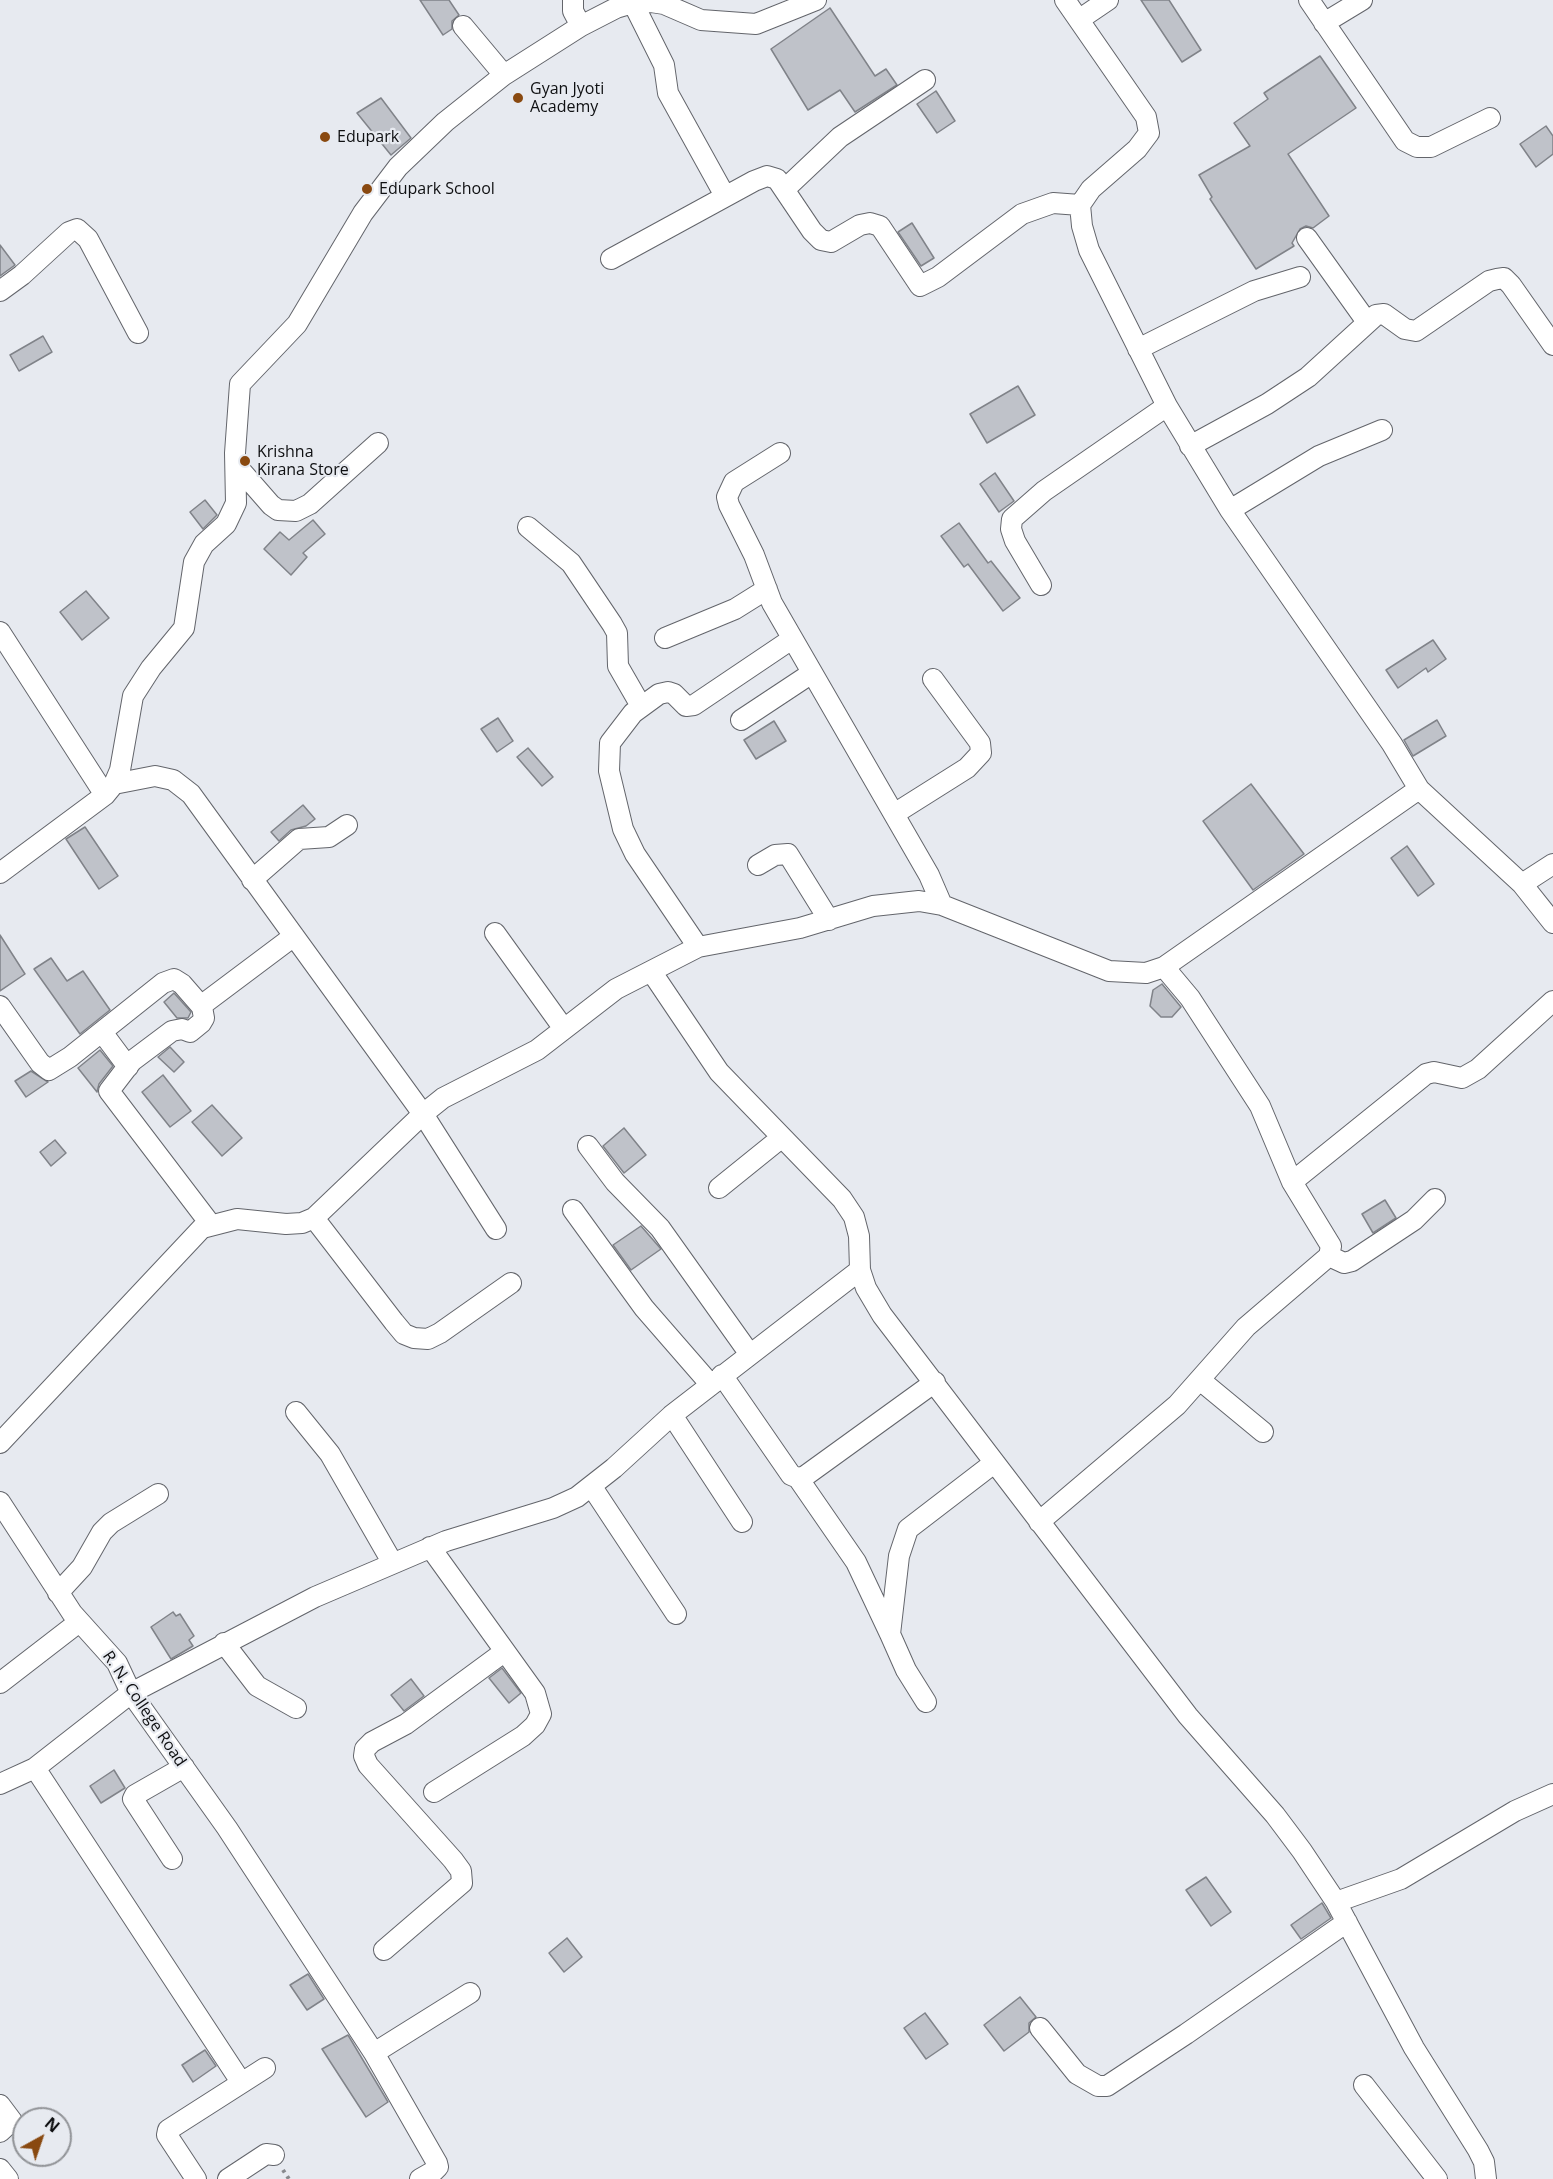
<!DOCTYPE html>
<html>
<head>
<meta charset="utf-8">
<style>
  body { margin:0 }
  #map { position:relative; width:1553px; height:2179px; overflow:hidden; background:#e7eaf0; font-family:"Open Sans",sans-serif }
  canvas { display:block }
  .north { position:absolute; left:12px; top:2107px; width:60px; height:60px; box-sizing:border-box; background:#e7eaf0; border:2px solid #919397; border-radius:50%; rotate:40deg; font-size:16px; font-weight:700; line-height:24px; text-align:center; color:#0f1012 }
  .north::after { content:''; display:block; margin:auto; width:21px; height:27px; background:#894910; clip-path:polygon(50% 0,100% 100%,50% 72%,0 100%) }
</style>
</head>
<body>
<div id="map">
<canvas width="1553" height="2179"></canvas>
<div class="north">N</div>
</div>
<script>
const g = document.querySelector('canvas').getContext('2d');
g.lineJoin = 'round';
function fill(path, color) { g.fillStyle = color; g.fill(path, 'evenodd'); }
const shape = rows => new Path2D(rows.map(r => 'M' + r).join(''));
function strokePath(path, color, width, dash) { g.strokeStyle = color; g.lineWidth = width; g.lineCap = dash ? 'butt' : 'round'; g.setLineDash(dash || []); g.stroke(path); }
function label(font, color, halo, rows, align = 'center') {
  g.font = font + ' "Open Sans",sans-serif'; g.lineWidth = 4.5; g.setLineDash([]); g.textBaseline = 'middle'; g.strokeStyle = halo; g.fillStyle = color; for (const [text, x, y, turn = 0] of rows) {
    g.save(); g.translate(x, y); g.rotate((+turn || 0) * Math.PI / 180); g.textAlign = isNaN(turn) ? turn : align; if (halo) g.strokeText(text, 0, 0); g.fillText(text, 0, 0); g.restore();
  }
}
const building = shape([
  [420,0,449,0,459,15,452,21,452,29,443,35,420,0],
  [1141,0,1169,0,1201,50,1182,62,1141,0],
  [830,8,875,76,886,69,897,85,855,112,840,90,808,110,771,49,830,8],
  [1320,56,1356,108,1288,154,1329,216,1313,228,1306,226,1300,229,1292,243,1294,246,1256,269,1210,199,1212,197,1199,175,1250,146,1234,123,1268,99,1264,93,1320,56],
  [936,91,955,121,937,133,917,104,936,91],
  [381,98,411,138,391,155,357,113,381,98],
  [1546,126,1553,136,1553,154,1536,167,1520,144,1546,126],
  [912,223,934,258,921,266,898,232,912,223],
  [0,245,15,265,0,276,0,245],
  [43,336,52,352,19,371,10,355,43,336],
  [1018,386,1035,415,987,443,970,414,1018,386],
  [995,473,1014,501,999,512,980,484,995,473],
  [205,500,217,515,203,529,190,512,205,500],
  [313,520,325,534,303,553,307,557,291,575,264,549,280,532,289,540,313,520],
  [959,523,988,563,991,561,1020,598,1003,611,968,564,964,567,941,536,959,523],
  [86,591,109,618,82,640,60,612,86,591],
  [1433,640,1446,659,1428,672,1426,668,1398,688,1386,670,1433,640],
  [498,718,513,741,497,752,481,729,498,718],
  [1437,720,1446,736,1413,756,1404,740,1437,720],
  [774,721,786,741,756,759,744,740,774,721],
  [528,748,553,777,542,786,517,757,528,748],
  [1251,784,1304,854,1253,890,1203,821,1251,784],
  [303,805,315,819,306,826,291,830,279,841,271,832,303,805],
  [85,827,118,876,99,889,66,839,85,827],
  [1407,846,1434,884,1418,896,1391,858,1407,846],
  [0,935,25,974,0,991,0,935],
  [51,958,67,981,83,971,110,1010,80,1034,34,969,51,958],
  [1162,984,1181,1007,1172,1017,1161,1017,1150,1006,1153,990,1162,984],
  [174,993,191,1012,188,1018,177,1018,164,1002,174,993],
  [170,1047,184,1062,174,1072,158,1057,170,1047],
  [100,1050,113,1066,99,1084,97,1092,78,1068,100,1050],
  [31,1071,48,1082,26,1097,15,1081,31,1071],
  [163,1075,191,1111,170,1127,142,1092,163,1075],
  [212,1105,242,1138,222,1156,192,1122,212,1105],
  [624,1128,646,1155,624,1173,603,1146,624,1128],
  [55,1140,66,1153,51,1166,40,1152,55,1140],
  [1385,1200,1396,1218,1373,1233,1362,1214,1385,1200],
  [641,1226,661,1249,631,1270,613,1245,641,1226],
  [173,1612,176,1616,180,1614,194,1636,189,1640,193,1646,171,1659,151,1627,173,1612],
  [502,1668,521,1693,509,1703,489,1678,502,1668],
  [411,1679,424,1696,404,1711,391,1695,411,1679],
  [114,1770,125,1788,101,1803,90,1786,114,1770],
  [1206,1877,1231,1912,1211,1926,1186,1890,1206,1877],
  [1322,1903,1331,1918,1301,1939,1291,1925,1322,1903],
  [567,1938,582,1957,564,1972,549,1953,567,1938],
  [308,1974,324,1999,307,2010,290,1985,308,1974],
  [1020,1997,1036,2017,1029,2023,1029,2032,1004,2051,984,2025,1020,1997],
  [925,2013,948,2044,926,2059,904,2028,925,2013],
  [348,2035,388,2102,366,2117,322,2049,348,2035],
  [205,2050,216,2066,193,2082,182,2065,205,2050]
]);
const path = shape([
  [283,2170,289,2179]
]);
const minor = shape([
  [573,0,573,11,581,26],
  [1065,0,1146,117,1149,133,1137,149,1091,189,1080,205,1082,226,1089,250,1167,406,1230,510,1392,744,1419,789,1522,884,1553,923],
  [1309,0,1405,141,1417,147,1431,147,1490,118],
  [633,3,664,65,668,93,725,196],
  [1080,19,1108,0],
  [1324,23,1362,0],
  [463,26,504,75],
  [785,189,840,137,925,80],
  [1307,238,1367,322],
  [611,259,754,181,767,176,777,179,812,231,821,240,831,242,860,225,870,223,880,226,920,286,938,277,1022,214,1053,203,1080,205],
  [0,291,22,275,69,232,77,229,88,239,138,333],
  [1138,349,1254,291,1300,277],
  [1190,446,1267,404,1308,377,1376,315,1384,314,1405,329,1416,331,1489,281,1497,279,1504,278,1511,285,1553,345],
  [780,453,734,482,727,497,729,505,754,555,772,603,929,875,942,905],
  [236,465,271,505,278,510,296,511,310,504,378,443],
  [1230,510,1319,456,1382,430],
  [528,527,571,563,612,624,617,633,618,666,641,706],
  [1041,585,1015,541,1011,529,1012,519,1044,491,1167,406],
  [0,632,105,795],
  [665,638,735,609,767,589],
  [741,720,812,673],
  [114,784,155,776,173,780,191,794,423,1114,496,1229],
  [894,814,967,768,981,753,980,743,933,679],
  [758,865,775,855,788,854,829,920],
  [0,873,105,795,114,784,120,770,133,696,151,668,184,628,194,562,204,544,226,524,236,503,235,453,240,384,297,324,363,213,398,167,445,122,504,75,581,26,616,8,633,3,651,2,664,4,701,20,756,24,816,0],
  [252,880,299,839,329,837,347,825],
  [1522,884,1553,864],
  [495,933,564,1029],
  [698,947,635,854,623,829,609,771,610,743,633,713,659,694,668,692,674,694,686,706,694,705,792,639],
  [651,971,719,1072,842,1199,854,1217,859,1236,860,1270,866,1288,882,1315,1188,1716,1275,1815,1302,1851,1336,1902,1414,2048,1478,2150,1484,2162,1486,2179],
  [0,1006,40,1063,49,1070,70,1057,163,983,174,979,182,984,202,1007],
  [102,1032,128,1067],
  [588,1146,615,1182,660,1228,749,1353],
  [1292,1182,1426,1074,1434,1072,1462,1078,1478,1069,1553,1001],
  [719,1188,781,1138],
  [573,1210,644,1308,711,1385],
  [314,1218,394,1322,404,1334,414,1338,428,1339,440,1333,511,1283],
  [211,1225,109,1091,132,1061,172,1031,182,1029,190,1032,201,1023,204,1018,202,1007,206,1002,294,936],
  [1329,1256,1344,1263,1352,1261,1414,1220,1435,1199],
  [722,1375,791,1475,798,1478,805,1476,935,1382],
  [1200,1380,1263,1432],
  [296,1412,330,1454,392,1562],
  [672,1415,742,1522],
  [0,1443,202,1228,237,1219,286,1224,302,1223,314,1218,423,1114,443,1098,537,1050,616,989,698,947,800,928,873,906,919,901,942,905,1109,971,1146,973,1164,967,1419,789],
  [798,1478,856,1562,890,1634,899,1556,908,1529,994,1463],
  [592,1487,676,1614],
  [0,1502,72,1613,117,1663,131,1693,227,1828,374,2053],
  [1039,1522,1177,1405,1246,1327,1329,1256,1331,1246,1292,1182,1260,1106,1190,998,1164,967],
  [430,1547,535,1693,541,1714,535,1725,523,1736,434,1792],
  [58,1593,82,1567,102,1532,111,1523,158,1494],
  [890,1634,906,1670,926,1702],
  [224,1643,257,1686,296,1708],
  [0,1683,79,1622],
  [35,1768,241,2082],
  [0,1784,35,1768,131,1693,315,1597,446,1541,553,1508,577,1497,614,1468,672,1415,860,1270],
  [172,1859,133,1799,135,1795,184,1767],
  [1336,1902,1401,1879,1515,1811,1553,1794],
  [384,1950,462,1883,461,1871,453,1860,368,1765,364,1756,365,1749,372,1742,406,1724,504,1652],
  [1040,2028,1077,2074,1098,2086,1107,2086,1186,2034,1347,1922],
  [1364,2085,1437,2179],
  [0,2105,12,2121,0,2132],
  [0,2169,8,2179],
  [196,2179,167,2135,168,2130,265,2068],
  [228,2179,266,2154,274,2155],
  [420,2179,434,2171,438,2167,437,2163,374,2053,470,1993]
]);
const markers = [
  [518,98,6,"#894910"],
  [325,137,6,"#894910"],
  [367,189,6,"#894910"],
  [245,461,6,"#894910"]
];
const poiNames = [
  ["Gyan Jyoti",530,89],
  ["Academy",530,107],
  ["Edupark",337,137],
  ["Edupark School",379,189],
  ["Krishna",257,452],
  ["Kirana Store",257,470]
];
const streetNames = [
  ["R. N. College Road",144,1709,56]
];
fill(building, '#bfc2c9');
strokePath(building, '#808389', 1.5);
strokePath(minor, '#63656b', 22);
strokePath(path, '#87898d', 4, [3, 4.5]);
strokePath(minor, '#fff', 20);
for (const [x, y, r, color] of markers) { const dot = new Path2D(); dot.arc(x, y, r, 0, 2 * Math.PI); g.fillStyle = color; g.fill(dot); strokePath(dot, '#e7eaf0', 2); }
label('16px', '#0f1012', '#e7eaf0', poiNames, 'left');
label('16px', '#0f1012', '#e7eaf0', streetNames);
</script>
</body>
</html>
